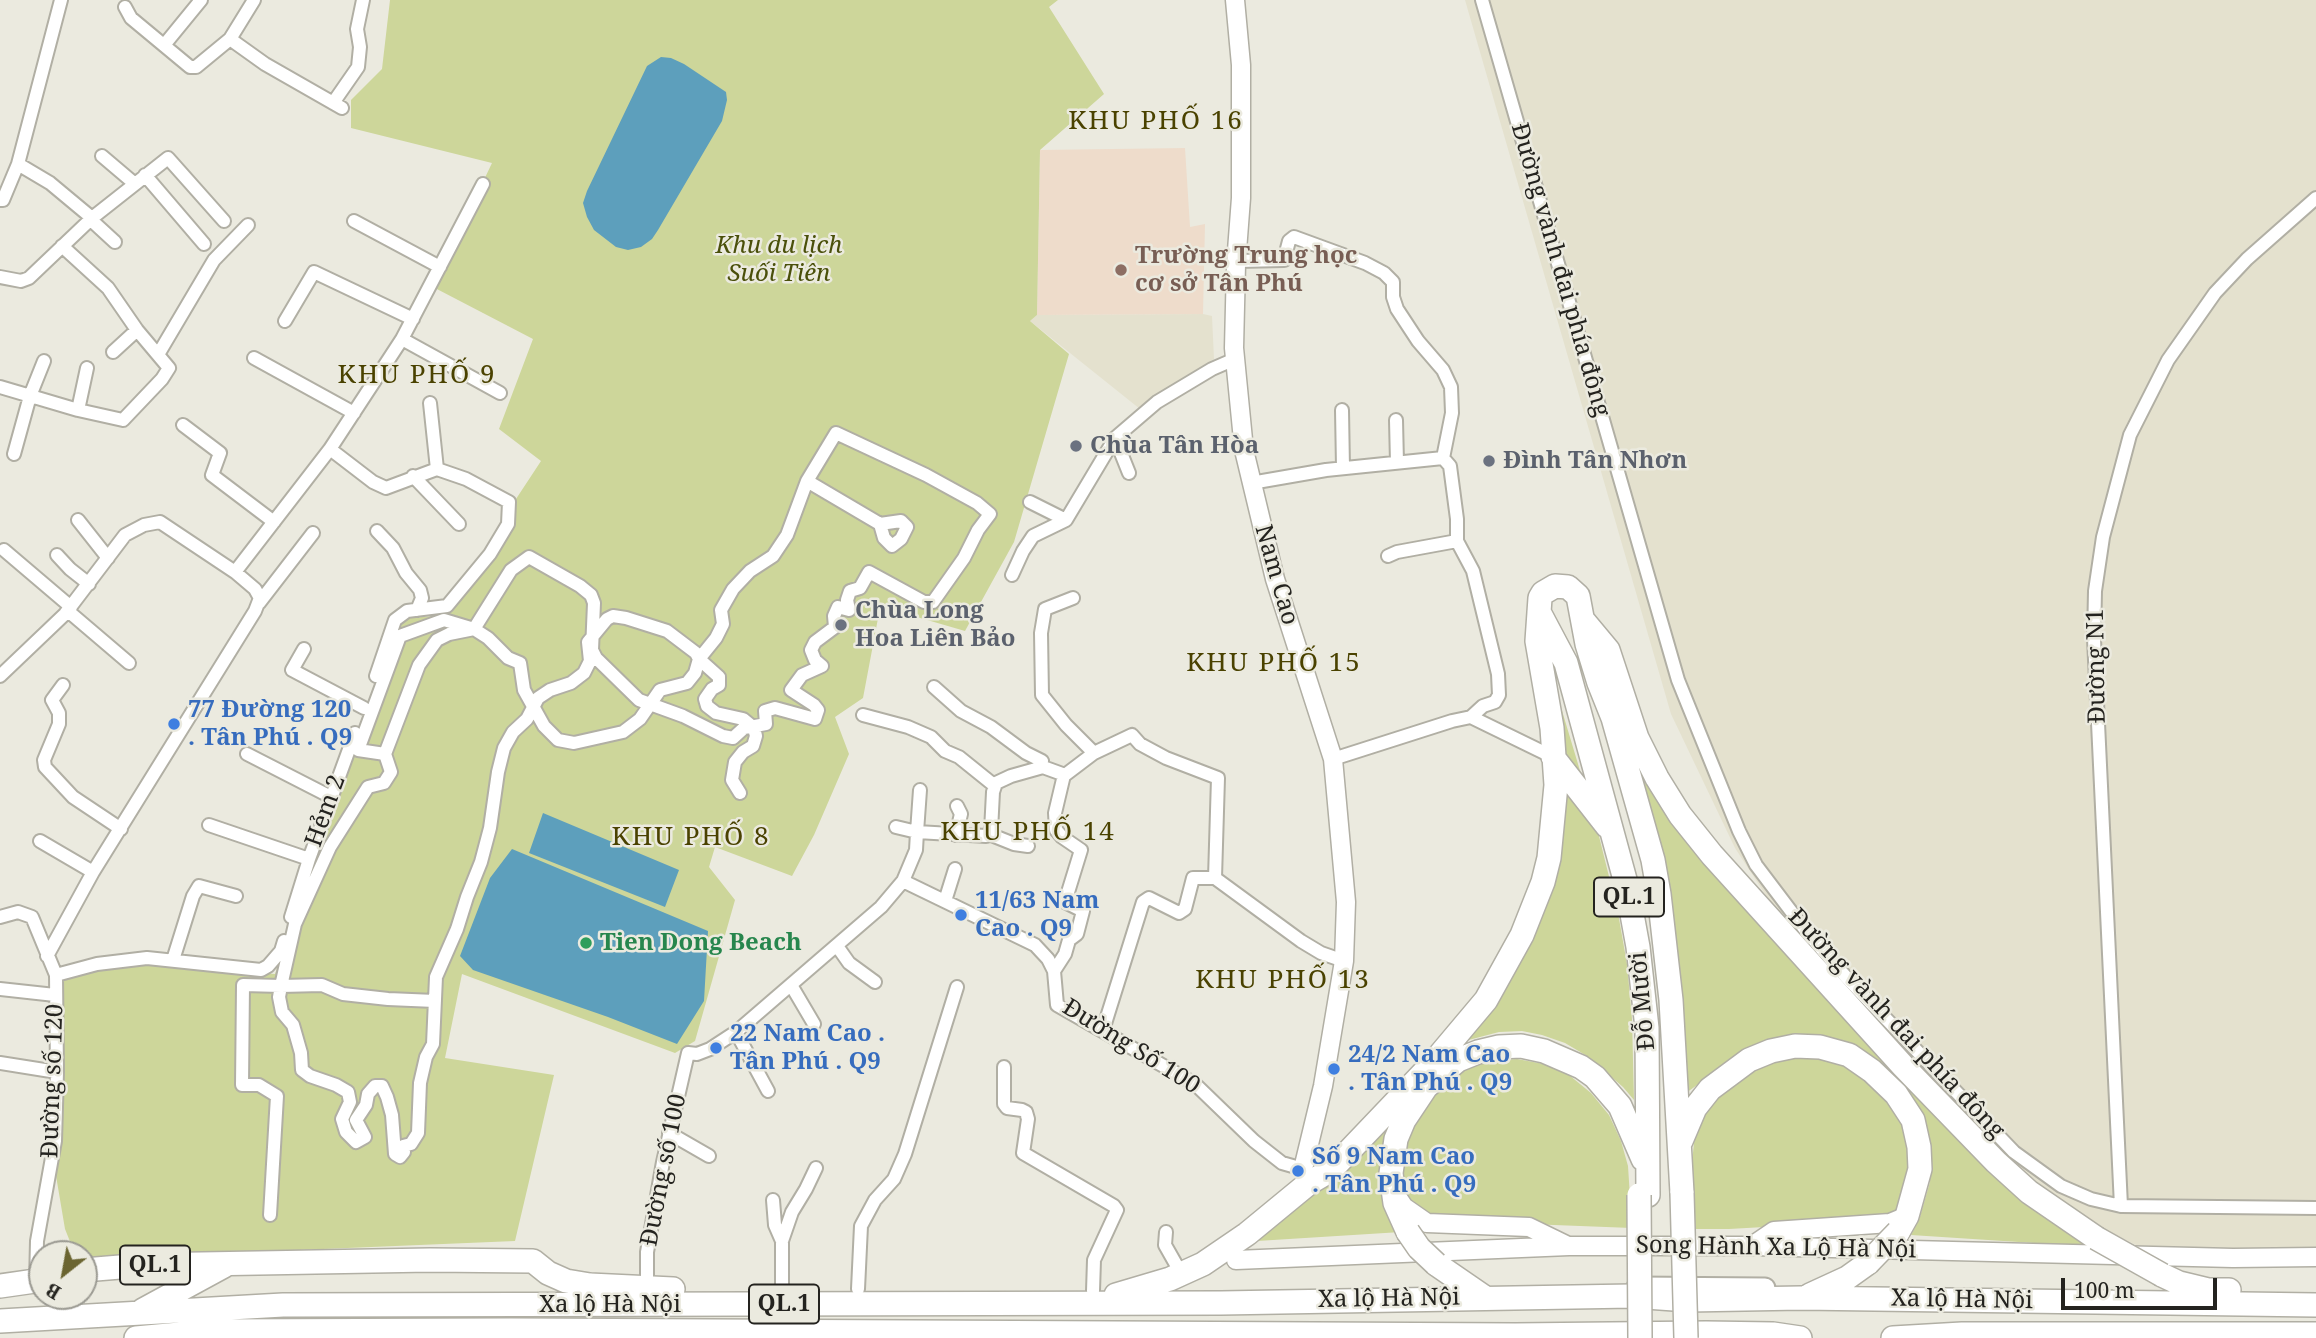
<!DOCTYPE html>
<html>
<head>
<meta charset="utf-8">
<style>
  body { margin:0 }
  #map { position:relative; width:2316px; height:1338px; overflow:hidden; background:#ebeadf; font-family:"Noto Serif",serif }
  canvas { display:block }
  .north { position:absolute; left:28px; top:1240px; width:70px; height:70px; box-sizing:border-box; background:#ebeadf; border:2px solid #9b9a92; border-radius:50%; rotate:211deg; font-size:19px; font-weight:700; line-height:28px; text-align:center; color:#24231f }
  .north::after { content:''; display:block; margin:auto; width:24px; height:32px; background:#6b6531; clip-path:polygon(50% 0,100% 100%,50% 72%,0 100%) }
  .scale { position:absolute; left:2061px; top:1278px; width:156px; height:32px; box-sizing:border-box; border:4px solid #24231f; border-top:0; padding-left:9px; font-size:21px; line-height:24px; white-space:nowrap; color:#24231f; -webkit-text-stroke:5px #ebeadf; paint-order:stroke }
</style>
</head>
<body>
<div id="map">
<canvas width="2316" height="1338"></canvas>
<div class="north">B</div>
<div class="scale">100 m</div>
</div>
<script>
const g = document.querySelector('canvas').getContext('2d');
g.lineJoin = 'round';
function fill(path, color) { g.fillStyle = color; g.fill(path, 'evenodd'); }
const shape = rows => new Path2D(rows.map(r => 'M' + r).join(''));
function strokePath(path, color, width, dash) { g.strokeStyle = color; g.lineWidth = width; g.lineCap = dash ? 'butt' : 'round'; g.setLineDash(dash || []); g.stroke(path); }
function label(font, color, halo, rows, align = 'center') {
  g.font = font + ' "Noto Serif",serif'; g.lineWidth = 5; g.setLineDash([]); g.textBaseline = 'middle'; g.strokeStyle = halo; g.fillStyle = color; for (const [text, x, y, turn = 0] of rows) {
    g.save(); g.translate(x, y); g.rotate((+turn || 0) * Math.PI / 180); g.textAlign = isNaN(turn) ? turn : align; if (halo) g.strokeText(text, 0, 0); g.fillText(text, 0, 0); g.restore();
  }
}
const built = shape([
  [1465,0,2316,0,2316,1249,2146,1250,2050,1202,1967,1124,1780,917,1735,848,1671,714],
  [1203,314,1212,316,1214,359,1140,409,1030,321,1037,315]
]);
const education = shape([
  [1185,148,1190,227,1205,224,1203,314,1037,315,1040,150]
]);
const green = shape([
  [390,0,1058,0,1049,7,1104,94,1040,150,1037,315,1030,321,1069,354,1014,542,965,631,910,615,879,613,863,698,835,717,849,754,814,835,792,876,715,847,709,867,735,900,695,1041,675,1053,462,974,445,1058,554,1075,515,1241,84,1259,84,1254,75,1254,65,1229,53,1158,58,978,95,965,168,966,275,974,398,619,445,615,513,524,516,499,541,461,499,429,533,339,433,287,492,163,351,128,351,100,382,69],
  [1545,654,1587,794,1561,757],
  [1624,727,1700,855,2096,1247,1911,1235,1919,1220,1930,1182,1930,1139,1922,1112,1906,1090,1888,1070,1869,1055,1733,1059,1686,1093],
  [1561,775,1596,824,1618,913,1627,964,1632,1019,1634,1100,1623,1087,1587,1056,1565,1043,1542,1035,1522,1031,1499,1032,1457,1043,1507,975],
  [1804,1055,1852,1065,1889,1097,1908,1136,1911,1176,1898,1216,1888,1220,1729,1229,1690,1229,1690,1182,1694,1143,1700,1121,1714,1101,1757,1067,1781,1058],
  [1517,1059,1544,1064,1569,1075,1591,1093,1609,1115,1621,1141,1628,1166,1632,1228,1424,1220,1401,1191,1401,1150,1416,1114,1448,1080,1469,1068,1491,1061],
  [1404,1106,1401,1232,1257,1241,1323,1184]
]);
const water = shape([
  [661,57,671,58,684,64,726,92,727,100,722,121,658,230,652,239,641,247,628,250,616,247,594,230,587,217,583,203,587,191,647,66],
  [543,813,679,870,665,907,529,853],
  [512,849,708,931,704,1001,677,1044,608,1017,473,970,460,956,490,878]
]);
const street = shape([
  [1482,0,1678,680,1739,831,1756,865,1806,931,1846,977,2014,1152,2061,1186,2091,1199,2121,1206,2316,1208],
  [125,7,131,18,190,67,196,67,230,39,265,64,342,108],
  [230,39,254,0],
  [165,44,201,0],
  [333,103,358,67,360,47,357,29,363,0],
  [102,156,135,184],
  [18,164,50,183,92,218],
  [145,175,204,244],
  [0,200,3,200,18,164,61,0],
  [90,219,115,242],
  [354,221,440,267],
  [1237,261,1284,260,1289,241,1294,237,1365,263,1384,273,1393,282,1393,297,1397,309,1418,341,1443,370,1451,387,1452,413,1443,458],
  [0,277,21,281,29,278,92,218,168,158,224,221],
  [285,321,314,272,413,319],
  [402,339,500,393],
  [113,352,137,330],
  [159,353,214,260,248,225],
  [254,358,354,413],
  [0,387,78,410,123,420,162,379,169,368,137,330,108,288,62,246],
  [430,403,437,469],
  [78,410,87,368],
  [1342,410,1343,468],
  [1396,420,1397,463],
  [183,425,220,453,212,475,274,522],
  [1115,438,1129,473],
  [330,449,373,482,386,488,437,469,466,479,509,502,508,524,490,554,447,606,407,611,395,620,376,676],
  [14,454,30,396,44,361],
  [413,476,459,524],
  [1251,483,1326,470,1443,458,1450,466,1457,519,1457,541,1473,571,1498,674,1499,695,1495,702,1483,706,1471,717],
  [1030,502,1066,520,1115,438,1157,402,1212,369,1235,359],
  [78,520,108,558],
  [377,531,393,548,406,573,420,590,422,598,417,610],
  [4,550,71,607],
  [57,555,70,569,89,584],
  [1388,556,1397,552,1457,541],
  [235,572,330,449,402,339,483,184],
  [1012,575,1023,551,1033,536,1066,520],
  [1073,598,1045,609,1041,633,1042,695,1066,725,1094,753],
  [259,603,313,533],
  [68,611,129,663],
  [304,649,292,670,364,708],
  [0,676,65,614,125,535,144,525,160,522,235,572,255,589,260,598,255,611,93,872,47,956],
  [63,685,52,700,59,713,59,724,44,760,45,767,73,797,121,829],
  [934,687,961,711,991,727,1026,753,1042,761],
  [863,715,908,727,931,737,945,751,959,757,995,786],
  [247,754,331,797],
  [385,754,419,665,437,640,449,634,474,629,488,638,508,658,520,663,524,690,544,726,558,740,574,743,623,732,640,719,660,690,687,683,695,673,699,659,716,638,723,624,721,610,733,589,750,571,773,556,787,535,807,481],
  [1333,759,1452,721,1471,717,1553,757],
  [209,825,309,859],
  [896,827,917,832,920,790],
  [989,834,1014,844,1028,846],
  [956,835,961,814,957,806],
  [40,841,93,872],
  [903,881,1035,945,1048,959,1054,971,1057,1005,1195,1084,1254,1141,1282,1163,1303,1169],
  [945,901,955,869],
  [0,917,18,912,32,917,56,975,57,1072,55,1141,37,1241,36,1282],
  [291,917,309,859,355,733],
  [837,946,849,963,875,982],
  [173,960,193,896,199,886,236,896],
  [1054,971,1065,954,1069,940,1077,934,1083,911,1065,902,1081,850,1062,837,1056,830,1055,813,1064,775],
  [56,975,97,964,147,958,261,970,268,966,281,951,284,941],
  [791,985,814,1024],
  [0,989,55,995],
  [435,1001,388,999,343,994,322,985,281,986,279,997,282,1012,293,1025,301,1053,302,1070,310,1076,336,1085,348,1092,350,1102,342,1119,346,1132,356,1142,365,1137,356,1120,366,1105,368,1094,375,1086,382,1086,387,1097,392,1115,395,1154,400,1157,404,1152,403,1146,411,1144,418,1133,420,1083,426,1057,433,1044,436,977,457,929,467,897,481,862,490,828,498,772,504,748,513,732,527,719,538,698,550,690,571,683,584,673,590,661,588,642,607,619,613,616,626,618,667,631,696,653,699,659,719,677,719,685,712,689,705,699,707,706,716,713,743,719,754,728,756,736,753,746,743,752,735,762,732,780,740,793],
  [1103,1030,1143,902,1149,898,1179,913,1185,909,1193,878,1215,878],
  [736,1032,768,1091],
  [0,1063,57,1072],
  [1004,1067,1004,1104,1007,1108,1022,1110,1026,1112,1028,1119,1023,1153,1114,1206,1117,1210,1094,1260,1093,1291],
  [669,1133,709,1156],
  [773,1200,775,1225,782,1241],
  [2121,1206,2094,639,2095,591,2103,537,2130,435,2168,360,2215,293,2247,259,2316,198],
  [270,1215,277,1096,259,1085,242,1085,243,985,281,986,295,924,330,847,368,787,384,783,391,772,385,754,358,750,400,636,444,620,474,629,511,570,529,557,580,586,591,595,594,603,592,650,596,658,639,700,683,716,723,736,733,738,744,728,766,724,765,711,775,708,815,719,818,710,814,705,791,690,802,675,822,666,815,660,811,650,815,642,835,627,834,616,838,607,849,610,847,600,850,591,860,588,869,572,924,602,933,602,964,558,978,530,990,514,977,503,926,475,836,433,807,481,880,524,884,538,892,546,901,539,907,527,901,521,880,524],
  [1166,1232,1165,1245,1182,1275],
  [647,1289,647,1252,663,1162,688,1053,697,1054,710,1049,736,1032,881,907,903,881,916,850,917,832,986,836,991,831,993,792,996,783,1011,776,1043,767,1065,775,1094,753,1132,735,1140,744,1166,758,1218,778,1215,878,1301,941,1321,953,1344,961],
  [858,1289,861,1226,875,1200,894,1179,905,1154,957,987],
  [782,1290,782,1241,792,1212,806,1189,816,1168]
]);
const secondary = shape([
  [1235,0,1241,65,1241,198,1236,264,1234,348,1244,450,1275,579,1333,759,1346,902,1344,961,1323,1086,1303,1169,1309,1183],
  [1398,1198,1404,1207,1427,1223,1529,1227,1566,1245],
  [1752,1246,1774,1231,1890,1223,1907,1216],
  [1236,1260,1569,1246,1752,1246,2233,1258,2316,1257]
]);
const primary = shape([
  [1637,1287,1765,1288]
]);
const highway = shape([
  [1539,612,1566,663,1627,887,1638,947,1647,1028,1648,1195],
  [1583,620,1608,650,1637,738,1657,778,1680,815,1712,855,1903,1066,1996,1162,2029,1192,2096,1238],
  [1553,757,1607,826],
  [1681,1141,1695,1108,1710,1089,1749,1060,1771,1051,1795,1046,1820,1047,1849,1055,1872,1071,1896,1094,1913,1120,1919,1147,1920,1169,1907,1216,1898,1232],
  [1408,1232,1395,1203,1393,1189,1391,1173,1396,1139,1404,1120,1426,1087,1458,1060,1478,1052,1499,1047,1521,1046,1544,1051,1581,1067,1595,1077,1620,1106,1643,1159],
  [1436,1264,1484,1297],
  [84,1270,144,1265,430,1260,533,1261,548,1273,566,1281,590,1285,673,1289],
  [2162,1275,2179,1283,2208,1290,2229,1290],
  [0,1286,42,1280],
  [1116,1295,1170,1279,1203,1264,1247,1234,1309,1183,1331,1170,1433,1063,1486,1000,1522,935,1543,882,1549,858,1556,785,1552,728,1537,641,1540,598,1543,593,1555,586,1568,587,1578,596,1587,644,1599,683,1613,718,1653,860,1659,894,1671,1000,1682,1193],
  [1810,1295,1847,1278,1868,1263],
  [143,1310,224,1266],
  [0,1321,283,1305,1221,1303,1632,1296,1688,1300,1801,1298,2316,1305],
  [136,1338,213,1331,511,1330,1515,1335,1706,1333,1773,1334,1800,1338],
  [1893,1338,1962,1334,2316,1334]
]);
const highwayBridge = shape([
  [1682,1193,1686,1338],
  [1639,1195,1640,1338],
  [1408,1232,1419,1248,1436,1264],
  [2096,1238,2162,1275],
  [1868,1263,1898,1232]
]);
const markers = [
  [1121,270,7,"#8d6e63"],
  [1076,446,7,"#6b7280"],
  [1489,461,7,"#6b7280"],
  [841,625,7,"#6b7280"],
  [174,724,7,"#3f7fe0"],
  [961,915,7,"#3f7fe0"],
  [586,943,7,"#2e9e5b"],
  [716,1048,7,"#3f7fe0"],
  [1334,1069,7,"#3f7fe0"],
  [1298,1171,7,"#3f7fe0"]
];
const shields = [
  [1629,897,70],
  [155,1265,70],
  [784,1304,70]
];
const shieldNames = [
  ["QL.1",1629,897],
  ["QL.1",155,1265],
  ["QL.1",784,1304]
];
const parkNames = [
  ["Khu du lịch",779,246],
  ["Suối Tiên",779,274]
];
const educationNames = [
  ["Trường Trung học",1135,256],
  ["cơ sở Tân Phú",1135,284]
];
const streetNames = [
  ["Đường vành đai phía đông",1560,270,74],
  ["Nam Cao",1276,575,74],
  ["Đường N1",2097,666,-91],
  ["Hẻm 2",326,811,-70],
  ["Đỗ Mười",1643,1001,-95],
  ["Đường vành đai phía đông",1896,1024,47],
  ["Đường Số 100",1131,1047,32],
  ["Đường số 120",53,1081,-88],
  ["Đường số 100",664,1170,-79],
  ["Song Hành Xa Lộ Hà Nội",1776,1248,1],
  ["Xa lộ Hà Nội",1389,1299,-1],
  ["Xa lộ Hà Nội",1962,1300,1],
  ["Xa lộ Hà Nội",610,1305]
];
const worshipNames = [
  ["Chùa Tân Hòa",1090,446],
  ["Đình Tân Nhơn",1503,461],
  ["Chùa Long",855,611],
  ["Hoa Liên Bảo",855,639]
];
const shopNames = [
  ["77 Đường 120",188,710],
  [". Tân Phú . Q9",188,738],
  ["11/63 Nam",975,901],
  ["Cao . Q9",975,929],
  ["22 Nam Cao .",730,1034],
  ["Tân Phú . Q9",730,1062],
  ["24/2 Nam Cao",1348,1055],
  [". Tân Phú . Q9",1348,1083],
  ["Số 9 Nam Cao",1312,1157],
  [". Tân Phú . Q9",1312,1185]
];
const leisureNames = [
  ["Tien Dong Beach",600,943]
];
const neighbourhoodNames = [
  ["KHU PHỐ 16",1156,122],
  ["KHU PHỐ 9",417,376],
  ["KHU PHỐ 15",1274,664],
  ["KHU PHỐ 14",1028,833],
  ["KHU PHỐ 8",691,838],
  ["KHU PHỐ 13",1283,981]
];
fill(built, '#e4e1ce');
fill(education, '#eedccb');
fill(green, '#cdd69a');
fill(water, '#5d9fbc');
strokePath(street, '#b1afa4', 16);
strokePath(secondary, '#b1afa4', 21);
strokePath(primary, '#b1afa4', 23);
strokePath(highway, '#b1afa4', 26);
strokePath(street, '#fff', 12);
strokePath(secondary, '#fff', 18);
strokePath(primary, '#fff', 19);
strokePath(highway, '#fff', 23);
strokePath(highwayBridge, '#b1afa4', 26, []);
strokePath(highwayBridge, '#fff', 23);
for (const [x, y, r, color] of markers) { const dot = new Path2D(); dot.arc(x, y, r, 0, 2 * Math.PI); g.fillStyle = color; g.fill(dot); strokePath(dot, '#ebeadf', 2.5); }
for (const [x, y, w] of shields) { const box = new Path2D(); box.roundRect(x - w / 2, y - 19.5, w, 39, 5); g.fillStyle = '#ebeadf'; g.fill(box); strokePath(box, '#24231f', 2); }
label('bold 23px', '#24231f', null, shieldNames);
label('italic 24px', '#4a500a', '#ebeadf', parkNames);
label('bold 24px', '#785e54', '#ebeadf', educationNames, 'left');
label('24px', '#24231f', '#ebeadf', streetNames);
label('bold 24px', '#5b616d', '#ebeadf', worshipNames, 'left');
label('bold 24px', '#366cbe', '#ebeadf', shopNames, 'left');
label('bold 24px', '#27864d', '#ebeadf', leisureNames, 'left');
g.letterSpacing = '2px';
label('26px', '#4a4200', '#ebeadf', neighbourhoodNames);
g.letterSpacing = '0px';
</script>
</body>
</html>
